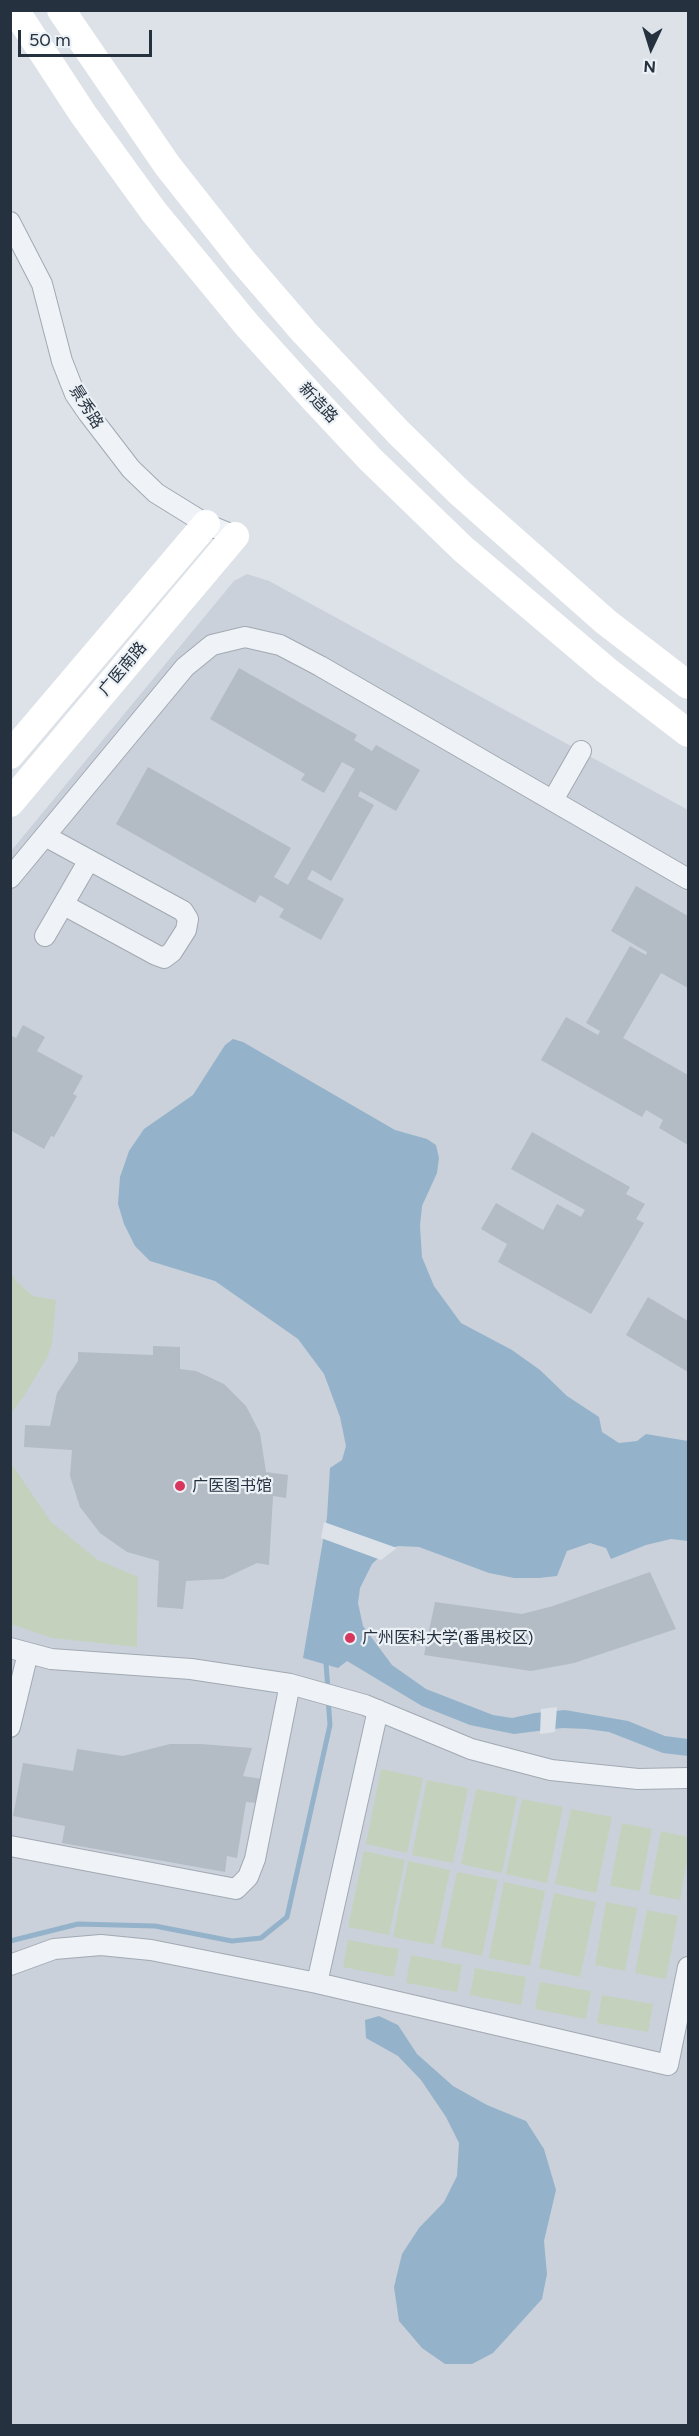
<!DOCTYPE html>
<html>
<head>
<meta charset="utf-8">
<style>
  body { margin:0 }
  #map { position:relative; width:699px; height:2436px; overflow:hidden; background:#dce2e8; font-family:Figtree,sans-serif }
  canvas { display:block }
  .frame { position:absolute; inset:0; border:12px solid #25313f; pointer-events:none }
  .north { position:absolute; left:621px; top:18px; width:60px; height:60px; -webkit-text-stroke:4px #ecf1f5; paint-order:stroke; rotate:184deg; font-size:16px; font-weight:700; line-height:24px; text-align:center; color:#25313f }
  .north::after { content:''; display:block; margin:auto; width:21px; height:27px; background:#25313f; clip-path:polygon(50% 0,100% 100%,50% 72%,0 100%) }
  .scale { position:absolute; left:18px; top:30px; width:134px; height:27px; box-sizing:border-box; border:3px solid #25313f; border-top:0; padding-left:8px; font-size:18px; line-height:21px; white-space:nowrap; color:#25313f; -webkit-text-stroke:4px #ecf1f5; paint-order:stroke }
</style>
</head>
<body>
<div id="map">
<canvas width="699" height="2436"></canvas>
<div class="frame"></div>
<div class="north">N</div>
<div class="scale">50 m</div>
</div>
<script>
const g = document.querySelector('canvas').getContext('2d');
g.lineJoin = 'round';
function fill(path, color) { g.fillStyle = color; g.fill(path, 'evenodd'); }
const shape = rows => new Path2D(rows.map(r => 'M' + r).join(''));
function strokePath(path, color, width, dash) { g.strokeStyle = color; g.lineWidth = width; g.lineCap = dash ? 'butt' : 'round'; g.setLineDash(dash || []); g.stroke(path); }
function label(font, color, halo, rows, align = 'center') {
  g.font = font + ' Figtree,"Noto Sans SC",sans-serif'; g.lineWidth = 4.5; g.setLineDash([]); g.textBaseline = 'middle'; g.strokeStyle = halo; g.fillStyle = color; for (const [text, x, y, turn = 0] of rows) {
    g.save(); g.translate(x, y); g.rotate((+turn || 0) * Math.PI / 180); g.textAlign = isNaN(turn) ? turn : align; if (halo) g.strokeText(text, 0, 0); g.fillText(text, 0, 0); g.restore();
  }
}
const built = shape([
  [247,574,269,581,688,810,688,2425,11,2426,11,851,234,581]
]);
const green = shape([
  [11,1272,17,1282,33,1296,56,1300,52,1343,47,1358,24,1396,11,1413],
  [11,1463,51,1522,98,1560,138,1577,137,1647,52,1638,11,1624],
  [381,1769,423,1778,407,1853,366,1844],
  [427,1780,468,1788,453,1863,412,1855],
  [476,1789,517,1797,502,1873,461,1864],
  [522,1799,563,1807,547,1883,506,1874],
  [571,1809,612,1817,596,1893,555,1884],
  [622,1823,652,1829,640,1891,610,1886],
  [661,1831,688,1837,688,1853,680,1900,649,1894],
  [364,1851,405,1860,389,1935,348,1927],
  [408,1861,450,1870,434,1945,393,1937],
  [457,1872,498,1880,482,1956,441,1947],
  [504,1882,545,1891,530,1966,489,1958],
  [554,1893,596,1902,580,1977,539,1968],
  [606,1902,637,1908,625,1971,595,1965],
  [647,1910,678,1916,666,1979,635,1973],
  [348,1940,399,1949,394,1977,343,1967],
  [411,1955,462,1965,457,1992,406,1983],
  [475,1968,526,1977,521,2005,470,1995],
  [540,1982,591,1991,586,2019,535,2009],
  [602,1995,653,2004,648,2032,597,2023]
]);
const water = shape([
  [233,1039,243,1042,395,1130,427,1139,436,1145,439,1158,437,1173,422,1206,420,1226,422,1257,434,1286,461,1323,512,1350,540,1370,567,1396,599,1417,602,1432,619,1443,637,1441,646,1434,688,1441,688,1541,671,1539,646,1545,611,1559,606,1548,590,1543,567,1551,557,1576,539,1578,514,1578,489,1573,419,1547,398,1546,387,1550,372,1564,360,1588,358,1603,363,1626,392,1665,426,1689,493,1715,512,1718,535,1713,565,1710,628,1721,665,1736,688,1739,688,1756,663,1753,609,1732,587,1729,562,1728,514,1734,470,1725,422,1706,347,1661,338,1668,303,1658,327,1517,330,1468,342,1460,346,1446,340,1417,324,1374,298,1339,215,1281,150,1261,135,1246,124,1224,118,1204,120,1177,129,1151,144,1129,193,1095,225,1045],
  [379,2016,398,2025,417,2054,453,2086,487,2105,526,2121,544,2149,556,2190,544,2241,547,2274,542,2299,493,2353,472,2364,445,2364,422,2348,399,2321,394,2287,402,2254,419,2228,444,2202,457,2176,459,2143,446,2117,421,2080,398,2056,366,2038,365,2020]
]);
const pier = shape([
  [324,1522,397,1548,381,1560,321,1538],
  [557,1707,555,1732,540,1734,541,1709]
]);
const stream = shape([
  [326,1664,328,1689],
  [10,1941,78,1924,155,1926,232,1941,261,1938,287,1917,330,1725,328,1698]
]);
const building = shape([
  [239,668,357,735,354,740,372,751,376,745,420,770,396,811,360,791,358,796,374,805,331,881,312,870,307,879,344,899,321,940,279,917,284,909,260,895,255,903,116,824,148,767,291,848,274,877,288,885,355,769,342,762,324,793,301,780,305,774,210,719],
  [636,886,688,916,688,988,661,973,623,1038,688,1075,688,1145,659,1128,663,1120,646,1110,642,1117,541,1060,566,1017,598,1035,600,1031,586,1023,630,946,646,955,647,952,611,931],
  [23,1025,45,1037,37,1051,83,1076,73,1094,77,1096,54,1137,51,1136,44,1149,10,1130,10,1035,16,1038],
  [532,1132,630,1187,626,1194,645,1204,636,1219,644,1223,591,1314,498,1262,507,1244,481,1229,496,1203,543,1230,557,1204,581,1217,585,1210,511,1169],
  [648,1297,688,1321,688,1372,626,1335],
  [153,1346,180,1347,180,1369,196,1371,224,1384,246,1406,260,1433,266,1472,288,1475,286,1498,273,1496,269,1565,257,1563,223,1579,186,1581,183,1609,157,1607,159,1561,127,1552,100,1533,80,1507,70,1476,72,1450,24,1447,25,1425,50,1426,57,1393,78,1361,78,1352,153,1355],
  [650,1572,676,1629,574,1663,531,1671,424,1655,435,1602,522,1614,553,1606],
  [170,1744,201,1744,252,1748,243,1776,262,1779,258,1803,246,1802,237,1858,227,1856,225,1872,62,1843,65,1826,13,1816,23,1763,73,1771,77,1749,123,1756]
]);
const street = shape([
  [10,222,42,284,62,361,75,394,88,413,131,469,156,493,206,524,235,536],
  [553,800,581,751],
  [45,836,183,911,188,919,186,930,172,952,164,958,156,955,64,905],
  [10,878,185,667,212,645,245,637,280,645,320,666,688,879],
  [45,936,89,860],
  [10,1648,51,1659,191,1669,290,1684,365,1705,471,1749,551,1770,638,1779,688,1778],
  [10,1727,28,1653],
  [10,1846,236,1889,248,1877,255,1859,290,1684],
  [10,1965,54,1949,101,1945,151,1950,317,1983,668,2065,688,1967],
  [317,1983,378,1710]
]);
const secondary = shape([
  [15,10,83,114,154,212,247,325,313,398,370,459,463,549,606,670,688,733],
  [61,10,167,165,242,260,304,332,398,432,459,492,606,622,688,685],
  [10,755,206,524],
  [10,803,235,536]
]);
const primary = shape([
  [10,12,12,10]
]);
const markers = [
  [180,1486,6,"#d7375c"],
  [350,1638,6,"#d7375c"]
];
const streetNames = [
  ["新造路",318,403,47],
  ["景秀路",86,407,58],
  ["广医南路",123,669,-50]
];
const poiNames = [
  ["广医图书馆",192,1486],
  ["广州医科大学(番禺校区)",362,1638]
];
fill(built, '#cad1da');
fill(green, '#c4d2bd');
fill(water, '#94b3cb');
fill(pier, '#dce2e8');
strokePath(stream, '#94b3cb', 5);
fill(building, '#b3bbc5');
strokePath(street, '#a1a9b2', 22);
strokePath(primary, '#9ba7b4', 34);
strokePath(street, '#eff2f6', 20);
strokePath(secondary, '#fff', 28);
strokePath(primary, '#fff', 32);
for (const [x, y, r, color] of markers) { const dot = new Path2D(); dot.arc(x, y, r, 0, 2 * Math.PI); g.fillStyle = color; g.fill(dot); strokePath(dot, '#ecf1f5', 2); }
label('16px', '#25313f', '#ecf1f5', streetNames);
label('16px', '#25313f', '#ecf1f5', poiNames, 'left');
</script>
</body>
</html>
